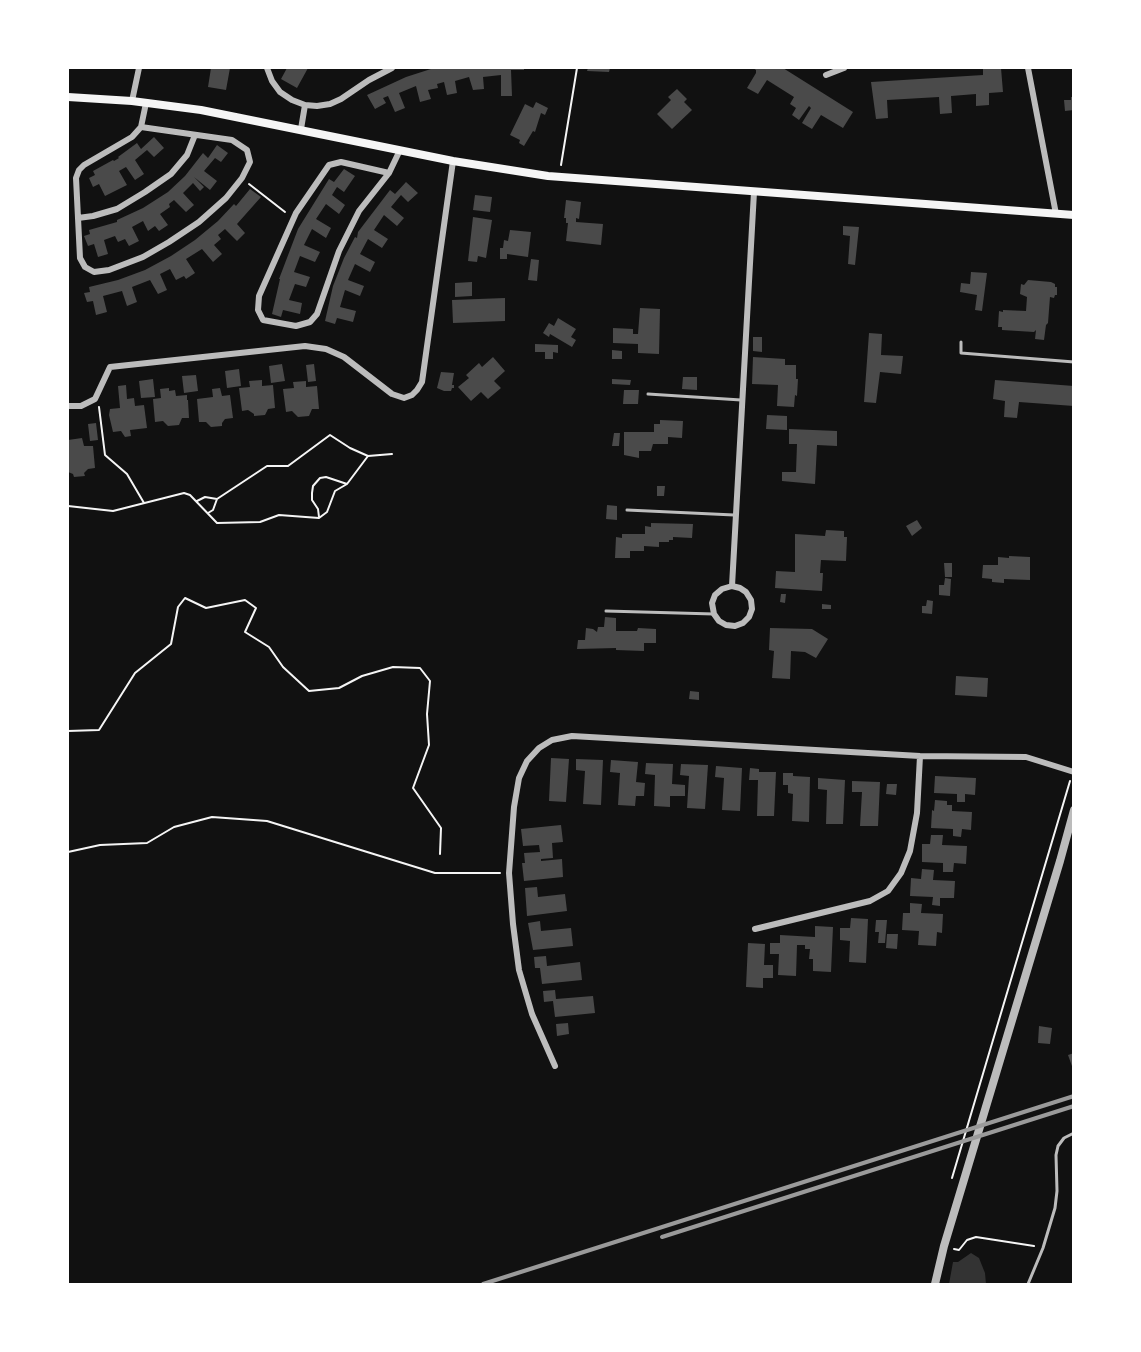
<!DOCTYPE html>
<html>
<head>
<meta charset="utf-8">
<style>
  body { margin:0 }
  #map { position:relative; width:1141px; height:1352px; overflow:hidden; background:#111; font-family:"Work Sans",sans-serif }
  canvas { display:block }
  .frame { position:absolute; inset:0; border:69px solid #fff; pointer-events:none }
</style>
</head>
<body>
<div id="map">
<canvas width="1141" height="1352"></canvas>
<div class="frame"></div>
</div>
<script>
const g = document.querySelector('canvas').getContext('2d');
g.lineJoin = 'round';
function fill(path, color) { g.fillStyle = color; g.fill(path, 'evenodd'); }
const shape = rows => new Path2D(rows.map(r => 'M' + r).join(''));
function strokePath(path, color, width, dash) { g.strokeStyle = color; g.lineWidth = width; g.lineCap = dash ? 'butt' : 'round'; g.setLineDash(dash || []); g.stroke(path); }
const water = shape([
  [971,1253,979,1258,985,1273,986,1284,949,1284,953,1262,958,1262]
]);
const building = shape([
  [211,68,230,68,226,90,208,87],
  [287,68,308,68,297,88,281,79],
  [434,68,524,68,524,70,511,70,512,96,501,96,501,75,483,77,484,89,473,90,469,77,455,81,457,93,447,95,444,82,437,84,438,88,428,90,431,99,420,102,416,86,399,93,405,108,395,112,388,96,383,98,386,103,375,109,367,95,406,77],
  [588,68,610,68,609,72,587,71],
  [753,68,783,68,853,112,843,128,821,115,812,129,802,123,811,108,809,106,799,120,792,115,796,108,790,104,794,97,767,80,758,94,747,88,756,73,756,70],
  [983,68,1001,68,1003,92,989,93,989,105,976,106,976,94,951,96,952,113,940,114,939,97,887,100,888,118,876,119,871,82,983,75],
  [677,89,687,99,684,102,692,110,672,129,657,114,671,100,668,97],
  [1071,97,1074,97,1074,110,1065,111,1064,100,1071,100],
  [536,102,548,108,545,115,541,113,535,132,533,131,524,146,519,143,520,140,510,135,525,104,533,108],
  [154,137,164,148,154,157,147,150,135,160,144,174,135,180,126,167,119,171,127,185,105,196,99,184,93,187,89,178,95,175,93,171,113,160,114,161,119,158,118,157,137,143,141,149],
  [217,145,228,153,221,162,215,158,204,171,217,181,210,190,194,177,204,187,200,191,193,183,183,193,194,205,186,212,174,200,169,204,170,207,160,214,168,225,159,231,155,226,148,231,143,221,132,227,139,241,129,246,125,239,118,242,115,236,104,240,108,254,98,257,94,244,88,246,84,236,90,234,89,230,117,222,117,220,143,208,168,192,185,176,203,153,208,158],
  [344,169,355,176,344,192,337,187,332,195,345,205,339,214,326,204,316,219,331,228,326,238,312,229,304,245,320,252,315,262,300,256,294,272,310,277,306,287,295,284,289,300,302,303,300,314,283,310,281,317,272,314,280,279,279,279,298,229,329,179,334,182],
  [406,182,418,193,408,202,401,195,391,207,404,218,397,226,384,215,374,230,388,239,382,248,368,239,360,254,375,262,370,272,355,264,348,280,364,286,360,296,345,290,340,307,356,311,353,322,337,318,335,324,325,321,333,286,344,258,355,237,357,238,358,232,390,190,395,194],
  [250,189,261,197,237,224,245,233,237,241,225,229,218,235,221,239,214,245,222,254,213,262,202,249,186,259,195,273,186,279,184,276,176,280,170,269,160,274,167,290,158,294,150,280,132,287,137,302,127,306,122,291,103,296,107,312,96,315,93,301,87,302,84,293,90,292,89,287,118,280,145,270,171,256,195,240,218,221,234,204,236,206],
  [475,195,492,197,490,212,473,210],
  [566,200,581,202,579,219,576,218,576,222,603,224,601,245,566,241,568,223,566,223,566,218,564,218],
  [473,217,492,220,486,258,478,256,477,262,468,261],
  [843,226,859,227,855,265,848,264,850,236,843,235],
  [510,230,531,232,528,257,507,254,507,259,500,259,500,248,503,248,504,240,508,241],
  [531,259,539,260,537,281,528,280],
  [971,272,987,273,982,311,975,310,977,295,960,292,961,283,970,284],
  [1028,280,1051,282,1055,284,1055,287,1057,287,1057,295,1055,295,1054,298,1050,297,1048,323,1046,325,1044,340,1035,339,1036,330,1034,332,1002,330,1002,327,998,327,999,311,1003,312,1003,310,1026,311,1027,297,1020,294,1021,284,1024,285],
  [472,282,472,296,455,297,455,283],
  [505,298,505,321,453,323,452,300],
  [640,308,660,309,659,354,638,353,638,344,613,343,613,328,633,329,633,334,638,334],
  [558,318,576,329,571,337,576,340,572,347,550,334,549,337,543,333,549,323,554,326],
  [869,333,882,334,881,355,903,356,901,374,880,372,876,403,864,402],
  [753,337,762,337,762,352,753,351],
  [535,344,558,345,558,353,553,352,553,359,545,359,545,352,535,352],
  [612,350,622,351,622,359,612,359],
  [493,357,505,371,494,381,501,388,488,399,481,392,471,401,458,387,469,378,466,375,479,363,482,367],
  [753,357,785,359,785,365,796,365,796,379,798,379,797,396,795,395,794,407,777,406,778,385,752,384],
  [282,364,285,381,271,383,269,366],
  [314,364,316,381,308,382,306,365],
  [239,369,241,386,227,388,225,371],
  [441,372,454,373,452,385,454,385,454,388,452,388,451,391,444,391,437,388],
  [196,375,198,391,184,393,182,376],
  [683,377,697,377,697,390,682,389],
  [153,379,155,397,141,398,139,381],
  [612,379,631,380,630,385,612,384],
  [262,380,262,386,273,385,275,408,268,409,265,415,254,416,254,414,248,410,242,411,239,388,250,387,249,381],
  [995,380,1074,386,1074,406,1019,402,1017,418,1004,417,1005,401,993,399],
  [306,381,306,387,317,386,319,409,312,409,309,416,298,417,292,411,286,412,283,389,294,388,293,382],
  [126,385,127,399,134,398,135,406,144,405,147,428,130,430,131,436,125,437,121,431,113,432,109,415,110,409,120,408,118,386],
  [169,388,169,391,175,390,176,396,187,395,187,400,188,400,189,418,182,418,179,425,168,426,163,421,155,422,153,399,161,398,160,389],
  [220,388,222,396,230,395,233,418,225,419,222,423,222,426,211,427,206,422,199,422,197,399,213,397,212,389],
  [624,390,639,390,638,404,623,404],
  [767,415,787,416,787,430,766,429],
  [660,420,683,421,682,438,668,437,668,444,653,444,651,451,639,451,639,458,624,455,624,432,654,432,654,424,660,424],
  [96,423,98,440,90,441,88,424],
  [789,429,837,431,837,446,817,445,815,484,782,481,782,472,796,472,797,444,789,444],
  [614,433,620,433,619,446,612,446],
  [82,438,84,446,93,446,95,468,88,469,84,473,85,476,74,477,73,474,68,472,68,440],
  [657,486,665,486,664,496,657,496],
  [607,505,617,506,617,520,606,519],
  [917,520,922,528,912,536,906,526],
  [651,523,693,524,692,538,673,537,673,540,669,540,669,542,659,542,659,547,644,546,644,551,630,551,630,558,615,558,616,537,622,538,622,534,645,534,645,526,651,527],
  [826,530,844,531,844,537,847,537,846,561,821,560,820,573,823,573,822,591,775,588,776,571,795,572,795,534,825,536],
  [1009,556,1030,557,1030,580,1004,579,1004,583,992,582,992,579,982,578,983,565,998,565,998,557,1009,558],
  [944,563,952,563,952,577,945,577],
  [945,578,951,579,950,596,939,595,939,585,944,585],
  [781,594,786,594,785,603,780,602],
  [927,600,933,601,932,614,922,613,922,606,926,606],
  [822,604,831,605,831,609,822,609],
  [605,617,616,618,616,631,637,631,638,628,656,629,656,643,644,643,644,651,616,650,616,648,577,649,578,640,585,640,586,628,593,629,597,632,598,627,604,627],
  [770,628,812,629,828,639,816,658,805,652,791,651,790,679,772,678,774,651,769,650],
  [956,676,988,678,987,697,955,695],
  [690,691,699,692,699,700,689,699],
  [551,758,569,759,566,802,549,801],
  [576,759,603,760,601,805,583,804,585,771,576,770],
  [611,760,638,762,636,782,645,783,644,796,636,796,635,806,618,805,620,773,610,772],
  [646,763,673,764,672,784,685,785,685,796,670,796,670,807,654,806,655,775,645,774],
  [681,764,708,765,705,809,687,808,689,776,680,775],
  [716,766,742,768,740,811,722,810,724,778,715,777],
  [750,768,759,769,759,772,776,772,774,816,757,816,758,780,749,780],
  [783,773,793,773,793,776,810,777,809,822,792,821,793,794,788,793,788,785,783,785],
  [935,776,976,778,975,795,965,794,965,802,957,802,957,794,934,793],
  [818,778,845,780,843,824,826,824,827,790,818,789],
  [852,781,880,782,878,826,860,826,862,792,852,792],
  [887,784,897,784,896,795,886,794],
  [935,800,947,801,947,805,952,805,952,811,972,812,971,830,962,829,961,837,953,836,953,829,931,828,932,810,934,811],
  [561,825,563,842,552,843,553,858,541,859,541,861,562,859,563,877,524,881,522,863,525,863,524,853,540,852,539,845,523,846,521,829],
  [931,835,943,835,942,845,967,846,966,864,954,863,953,872,943,872,943,863,922,862,922,844,930,844],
  [922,869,934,870,933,880,955,881,954,898,940,898,940,906,932,905,933,897,910,896,911,878,921,879],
  [537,887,538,897,565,894,567,911,527,916,525,888],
  [910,903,922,904,921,913,943,914,942,933,937,932,936,946,918,945,919,931,902,930,903,913,910,913],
  [851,918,868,919,866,963,849,962,850,941,840,940,840,928,850,928],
  [876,920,887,920,885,943,878,943,879,932,875,932],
  [540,921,541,931,571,928,573,946,533,950,528,923],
  [815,926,833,927,831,972,813,971,813,959,809,959,810,949,805,949,805,945,797,945,796,976,778,975,779,954,770,954,770,943,780,943,780,935,815,937],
  [887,934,898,934,897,949,886,948],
  [748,943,765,944,764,965,773,965,773,978,763,978,763,988,746,987],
  [546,956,547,966,580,962,582,980,542,984,540,968,535,968,534,957],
  [555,990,556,999,593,996,595,1013,555,1017,553,1001,544,1002,543,991],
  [568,1023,569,1034,557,1036,556,1024],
  [1039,1026,1052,1028,1050,1044,1038,1043],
  [1074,1053,1074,1068,1073,1069,1068,1055]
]);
const path = shape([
  [561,165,577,68],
  [249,184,285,212],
  [99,407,105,455,127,474,144,503],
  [197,501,205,497,217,499],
  [68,506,113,511,184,493,190,495,217,523,260,522,279,515,319,518,327,512,335,491,347,484,368,456,392,454],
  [208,513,213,510,217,499,267,466,288,466,330,435,350,448,368,456],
  [319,517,318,509,312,500,312,493,313,486,320,478,326,477,347,484],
  [68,731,99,730,135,673,171,644,178,607,185,598,206,608,245,600,256,608,245,632,269,647,283,667,309,691,339,688,362,676,393,667,420,668,430,681,427,714,429,745,413,788,441,828,440,854],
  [68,852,100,845,147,843,174,827,212,817,267,821,435,873,500,873],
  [952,1178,1070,781],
  [954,1249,959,1250,967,1240,976,1237,1034,1246]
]);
const service = shape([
  [961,342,961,353,1074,362],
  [648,394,741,400],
  [627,510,734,515],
  [606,611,714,614],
  [1028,1284,1043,1248,1055,1208,1057,1191,1056,1155,1058,1146,1064,1138,1074,1133]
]);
const minor = shape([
  [267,68,272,81,280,92,292,100,305,105,317,106,330,104,341,99,369,80,392,68],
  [1028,68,1056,214],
  [826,75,844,68],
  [132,101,139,68],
  [141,127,232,140,247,150,250,162,242,178,226,198,199,222,169,242,143,257,109,270,94,272,85,267,80,258,76,178,79,170,84,165,132,137,141,127,146,103],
  [301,129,305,105],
  [389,173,341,162,329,165,296,213,259,296,258,310,263,320,296,326,310,322,317,314,339,251,359,211,389,173,400,150],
  [78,218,93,216,117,209,145,192,171,174,187,155,195,135],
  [68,406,81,406,95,399,110,367,305,346,326,349,344,357,392,394,404,398,412,395,417,390,422,382,453,161],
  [732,586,722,589,715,595,712,603,714,614,719,621,726,625,735,626,743,623,749,617,752,609,751,600,746,592,740,588,732,586,754,192],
  [755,929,870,901,888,891,901,873,910,851,917,813,920,756],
  [555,1066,532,1014,519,970,513,924,509,873,514,807,519,778,527,761,539,748,552,740,572,736,920,756,1026,757,1074,772]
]);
const tertiary = shape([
  [935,1284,944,1246,1060,861,1074,810]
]);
const secondary = shape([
  [68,97,132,101,201,110,453,161,548,176,1074,215]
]);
const rail = shape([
  [662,1237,1074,1106],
  [483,1284,1074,1096]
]);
fill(water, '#333');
fill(building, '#4a4a4a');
strokePath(path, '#f5f5f5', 2);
strokePath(service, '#bcbcbc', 3);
strokePath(minor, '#bcbcbc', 6);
strokePath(tertiary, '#bcbcbc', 8);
strokePath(secondary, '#f5f5f5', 8);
strokePath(rail, '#9a9a9a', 4);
</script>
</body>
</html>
